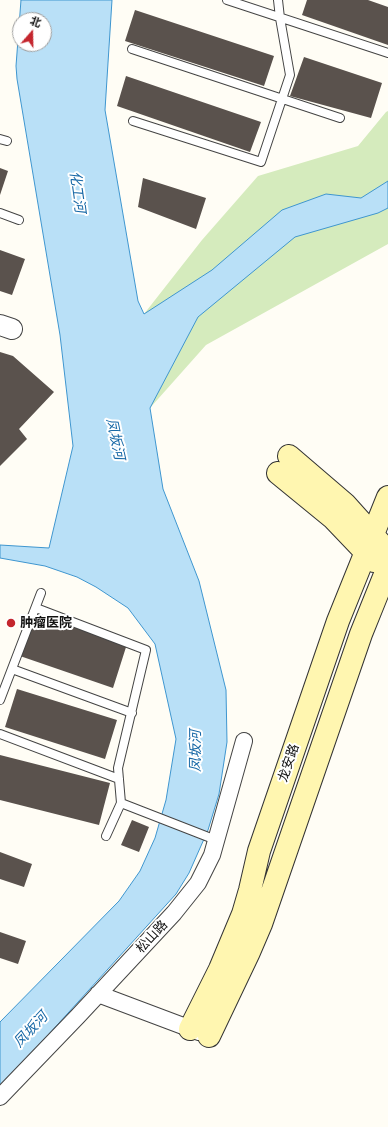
<!DOCTYPE html>
<html>
<head>
<meta charset="utf-8">
<style>
  body { margin:0 }
  #map { position:relative; width:388px; height:1127px; overflow:hidden; background:#fffdf5; font-family:"PT Serif","Noto Sans SC",serif }
  canvas { display:block }
  .north { position:absolute; left:12px; top:12px; width:40px; height:40px; box-sizing:border-box; background:#fff; border:1px solid #a0a0a0; border-radius:50%; rotate:20deg; font-size:11px; font-weight:700; line-height:16px; text-align:center; color:#111 }
  .north::after { content:''; display:block; margin:auto; width:14px; height:18px; background:#c4262e; clip-path:polygon(50% 0,100% 100%,50% 72%,0 100%) }
</style>
</head>
<body>
<div id="map">
<canvas width="388" height="1127"></canvas>
<div class="north">北</div>
</div>
<script>
const g = document.querySelector('canvas').getContext('2d');
g.lineJoin = 'round';
function fill(path, color) { g.fillStyle = color; g.fill(path, 'evenodd'); }
const shape = rows => new Path2D(rows.map(r => 'M' + r).join(''));
function strokePath(path, color, width, dash) { g.strokeStyle = color; g.lineWidth = width; g.lineCap = dash ? 'butt' : 'round'; g.setLineDash(dash || []); g.stroke(path); }
function label(font, color, halo, rows, align = 'center') {
  g.font = font + ' "PT Serif","Noto Sans SC",serif'; g.lineWidth = 4; g.setLineDash([]); g.textBaseline = 'middle'; g.strokeStyle = halo; g.fillStyle = color; for (const [text, x, y, turn = 0] of rows) {
    g.save(); g.translate(x, y); g.rotate((+turn || 0) * Math.PI / 180); g.textAlign = isNaN(turn) ? turn : align; if (halo) g.strokeText(text, 0, 0); g.fillText(text, 0, 0); g.restore();
  }
}
const green = shape([
  [388,111,388,244,206,345,150,408,144,314,202,240,258,176,358,146,386,112]
]);
const water = shape([
  [21,0,112,0,105,110,138,301,144,314,212,270,282,210,326,194,361,198,388,181,388,208,378,213,295,237,198,317,150,408,163,489,199,581,226,690,227,742,219,794,208,830,189,873,176,894,0,1088,0,1022,119,901,140,871,155,838,166,800,176,739,155,644,128,608,96,587,77,577,45,566,0,558,0,545,49,548,73,446,60,335,17,79,16,66,21,0],
  [20,20,44,20,44,44,20,44,20,20]
]);
const building = shape([
  [307,0,368,0,388,7,388,45,302,15],
  [135,10,274,56,264,86,125,41],
  [304,57,382,83,371,118,290,96],
  [126,76,261,122,250,152,117,106],
  [0,168,8,171,0,195],
  [143,178,206,198,196,229,138,207],
  [0,250,25,259,12,295,0,291],
  [0,352,13,356,54,392,19,429,27,439,0,466],
  [34,613,127,644,113,688,20,656],
  [17,689,117,720,105,759,5,727],
  [0,755,110,783,99,825,0,800],
  [132,820,149,827,139,852,121,845],
  [0,852,32,864,24,887,0,879],
  [0,932,26,941,18,964,0,958]
]);
const service = shape([
  [227,0,388,53],
  [132,49,340,118],
  [133,121,261,162,290,75,280,18,278,0],
  [0,139,7,141],
  [0,213,19,220],
  [36,608,146,650,118,768,121,803,106,836],
  [12,669,132,713],
  [0,700,41,593],
  [0,734,119,779],
  [121,803,216,840]
]);
const minor = shape([
  [98,994,199,1032],
  [0,1097,78,1016,174,913,198,883,212,855,244,741]
]);
const tertiary = shape([
  [0,325,12,329]
]);
const secondary = shape([
  [289,456,345,504,388,552],
  [278,473,333,518,374,561],
  [190,1029,220,969,243,914,250,890,259,851,338,621,388,497],
  [209,1036,249,952,261,924,361,634,388,567]
]);
const markers = [
  [11,623,5,"#c4262e"]
];
const poiNames = [
  ["肿瘤医院",20,623]
];
const streetNames = [
  ["龙安路",289,763,-71],
  ["松山路",152,937,-47]
];
const waterNames = [
  ["化工河",77,192,82],
  ["凤坂河",115,439,78],
  ["凤坂河",196,751,-90],
  ["凤坂河",31,1030,-47]
];
fill(green, '#d5ebbd');
fill(water, '#b9e0f7');
strokePath(water, '#3f96cf', 1);
fill(building, '#5a524d');
strokePath(service, '#444', 10);
strokePath(minor, '#444', 18);
strokePath(tertiary, '#444', 22);
strokePath(secondary, '#333', 24);
strokePath(service, '#fff', 8);
strokePath(minor, '#fff', 16);
strokePath(tertiary, '#fff', 20);
strokePath(secondary, '#fff6b0', 22);
for (const [x, y, r, color] of markers) { const dot = new Path2D(); dot.arc(x, y, r, 0, 2 * Math.PI); g.fillStyle = color; g.fill(dot); strokePath(dot, '#fff', 1.5); }
label('bold 13px', '#111', '#fff', poiNames, 'left');
label('13px', '#111', '#fff', streetNames);
label('italic 14px', '#1768a6', '#fff', waterNames);
</script>
</body>
</html>
